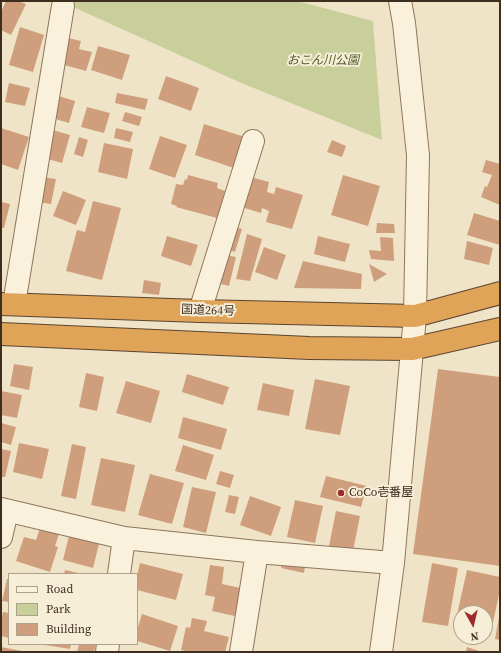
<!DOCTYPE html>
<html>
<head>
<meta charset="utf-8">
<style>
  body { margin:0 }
  #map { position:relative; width:501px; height:653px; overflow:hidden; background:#f0e4c8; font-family:"Source Serif 4",serif }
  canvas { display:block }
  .frame { position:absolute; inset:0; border:2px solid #3d2e20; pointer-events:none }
  .legend { position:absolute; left:8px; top:573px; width:130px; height:72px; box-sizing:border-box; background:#f7eed8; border:1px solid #ada18e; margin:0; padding:5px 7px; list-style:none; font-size:12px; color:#3d2e20 }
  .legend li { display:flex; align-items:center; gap:8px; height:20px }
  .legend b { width:20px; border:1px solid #ada18e }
  .north { position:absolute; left:453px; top:605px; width:40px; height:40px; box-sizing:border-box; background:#f7eed8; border:1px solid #ada18e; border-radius:50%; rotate:172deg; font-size:11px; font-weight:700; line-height:16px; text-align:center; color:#3d2e20 }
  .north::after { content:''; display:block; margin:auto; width:14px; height:18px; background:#9e2a2b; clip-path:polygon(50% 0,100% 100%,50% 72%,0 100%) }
</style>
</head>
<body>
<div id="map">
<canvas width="501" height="653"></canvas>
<div class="frame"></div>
<ul class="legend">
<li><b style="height:5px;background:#faf1dc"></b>Road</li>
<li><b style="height:11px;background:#c9cf9b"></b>Park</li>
<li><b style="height:11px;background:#cf9f7d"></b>Building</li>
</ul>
<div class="north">N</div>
</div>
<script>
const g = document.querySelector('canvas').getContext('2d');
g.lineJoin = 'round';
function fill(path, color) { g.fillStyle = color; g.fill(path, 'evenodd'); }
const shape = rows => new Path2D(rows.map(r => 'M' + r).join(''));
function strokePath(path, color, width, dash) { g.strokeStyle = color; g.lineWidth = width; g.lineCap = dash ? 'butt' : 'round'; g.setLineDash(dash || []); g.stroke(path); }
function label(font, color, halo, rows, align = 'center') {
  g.font = font + ' "Source Serif 4","Noto Sans JP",serif'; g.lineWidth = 4; g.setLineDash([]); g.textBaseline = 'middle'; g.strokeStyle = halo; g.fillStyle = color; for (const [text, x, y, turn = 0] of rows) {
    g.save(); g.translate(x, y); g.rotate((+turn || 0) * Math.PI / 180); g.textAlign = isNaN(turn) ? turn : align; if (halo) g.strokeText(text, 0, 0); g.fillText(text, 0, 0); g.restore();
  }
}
const green = shape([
  [60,1,297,1,373,21,382,140,239,82]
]);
const building = shape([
  [6,1,18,1,26,4,11,35,1,30,1,12],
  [20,27,44,35,33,72,9,65],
  [64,37,81,41,79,49,92,52,86,71,57,63],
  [98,46,130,55,122,80,91,70],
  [166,76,199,88,191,111,158,99],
  [9,83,30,88,25,106,5,102],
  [117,93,148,99,145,110,115,103],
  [52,94,75,101,69,123,45,116],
  [87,107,110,113,104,133,81,127],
  [125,112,142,117,139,126,122,121],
  [204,124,245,137,234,168,195,155],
  [1,128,29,137,18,170,1,164],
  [46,128,70,135,62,163,37,156],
  [116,128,133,132,130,142,114,138],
  [160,136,187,145,175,178,149,169],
  [79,137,88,140,83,157,74,154],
  [332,140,346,146,342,157,327,152],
  [104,143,133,149,127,179,98,172],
  [486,160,500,164,500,205,481,197,485,186,487,187,492,175,482,172],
  [188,175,218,183,217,188,225,191,217,218,176,207,177,206,171,204,176,184,183,185,185,179,187,180],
  [343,175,380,186,368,226,331,215],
  [35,176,56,179,51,204,31,201],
  [247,176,269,182,267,192,274,194,276,187,303,195,292,229,266,222,269,211,262,208,261,213,238,206],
  [63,191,86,200,76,225,53,216],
  [93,201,121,208,102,280,66,271,77,230,85,232],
  [1,202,10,204,4,228,1,228],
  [474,213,500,221,500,245,467,235],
  [377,223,394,224,395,233,376,233],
  [226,224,242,229,235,252,219,247],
  [247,234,262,239,250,281,236,279],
  [167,236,198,245,191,266,161,256],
  [318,236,350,244,345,262,314,254],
  [380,237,393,238,394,261,371,259,369,250,381,251],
  [467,241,493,248,489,265,464,259],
  [264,247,286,255,277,280,255,272],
  [216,253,236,257,229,286,209,281],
  [303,261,362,274,361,289,294,288],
  [369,264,387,274,374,282],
  [144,280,161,283,159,295,142,293],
  [14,364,33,367,29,390,10,386],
  [438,369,500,377,500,566,413,554],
  [86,373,104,377,97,411,79,407],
  [187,374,229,387,223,405,182,392],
  [315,379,350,386,340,435,305,429],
  [126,381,160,391,151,423,116,413],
  [263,383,294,390,289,416,257,410],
  [1,391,22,395,17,418,1,415],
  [183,417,227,429,221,450,178,438],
  [1,423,16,427,11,445,1,442],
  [19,443,49,449,42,479,13,472],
  [72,444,86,447,76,499,61,496],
  [183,445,214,455,206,480,175,471],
  [1,449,11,451,5,477,1,477],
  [101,458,135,465,125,512,91,505],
  [220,471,234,475,230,488,216,484],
  [150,474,184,483,172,524,138,515],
  [326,476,367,486,361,507,320,497],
  [192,487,216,492,206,533,183,527],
  [229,495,239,497,235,514,225,512],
  [250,496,281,507,271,536,240,525],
  [295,500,323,506,315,543,287,537],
  [336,511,360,516,353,551,329,546],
  [42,522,61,528,55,546,58,547,50,572,16,561,24,537,36,540],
  [70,532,100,540,93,568,63,560],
  [284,557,306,561,304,573,281,568],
  [140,563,183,574,176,600,137,590,137,576],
  [432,563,458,568,448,626,422,622],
  [210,565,224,567,222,584,245,589,239,617,212,611,215,597,205,595],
  [65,570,78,573,77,574,64,574],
  [467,570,500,577,500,590,490,636,485,635,485,613,461,613,461,630,454,628],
  [7,579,9,579,9,602,2,601],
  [3,612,9,613,9,638,1,636,1,621],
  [142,614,178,626,170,651,137,641,137,630],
  [499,617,500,617,500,640,495,639],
  [192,618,207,621,204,631,229,637,225,652,191,652,181,650,186,627,190,628],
  [46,644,71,644,70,649,45,645],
  [79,644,96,644,94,652,77,652],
  [1,647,22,651,22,652,1,652],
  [467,647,482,652,466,652]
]);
const minor = shape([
  [14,304,63,6],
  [200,311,253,141],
  [1,509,124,538,257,552,393,563],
  [1,537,7,511],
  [119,574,124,538],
  [107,652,108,644],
  [241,652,257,552],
  [381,652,393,563,415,316,418,155,404,23,400,1]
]);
const highway = shape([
  [1,304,200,311,415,316,500,293],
  [1,334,309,348,412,349,500,329]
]);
const markers = [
  [341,493,4,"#9e2a2b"]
];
const parkNames = [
  ["おこん川公園",323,61]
];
const streetNames = [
  ["国道264号",208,311,2]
];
const poiNames = [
  ["CoCo壱番屋",349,493]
];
fill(green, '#c9cf9b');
fill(building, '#cf9f7d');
strokePath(minor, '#8d765c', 24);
strokePath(highway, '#5b4430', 24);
strokePath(minor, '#faf1dc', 22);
strokePath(highway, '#e0a458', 22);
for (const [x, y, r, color] of markers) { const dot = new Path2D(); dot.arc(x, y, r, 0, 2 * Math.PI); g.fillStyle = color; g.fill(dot); strokePath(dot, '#f7eed8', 1.5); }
label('italic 12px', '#4d5a26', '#f7eed8', parkNames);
label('12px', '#3d2e20', '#f7eed8', streetNames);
label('12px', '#3d2e20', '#f7eed8', poiNames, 'left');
</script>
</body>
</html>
